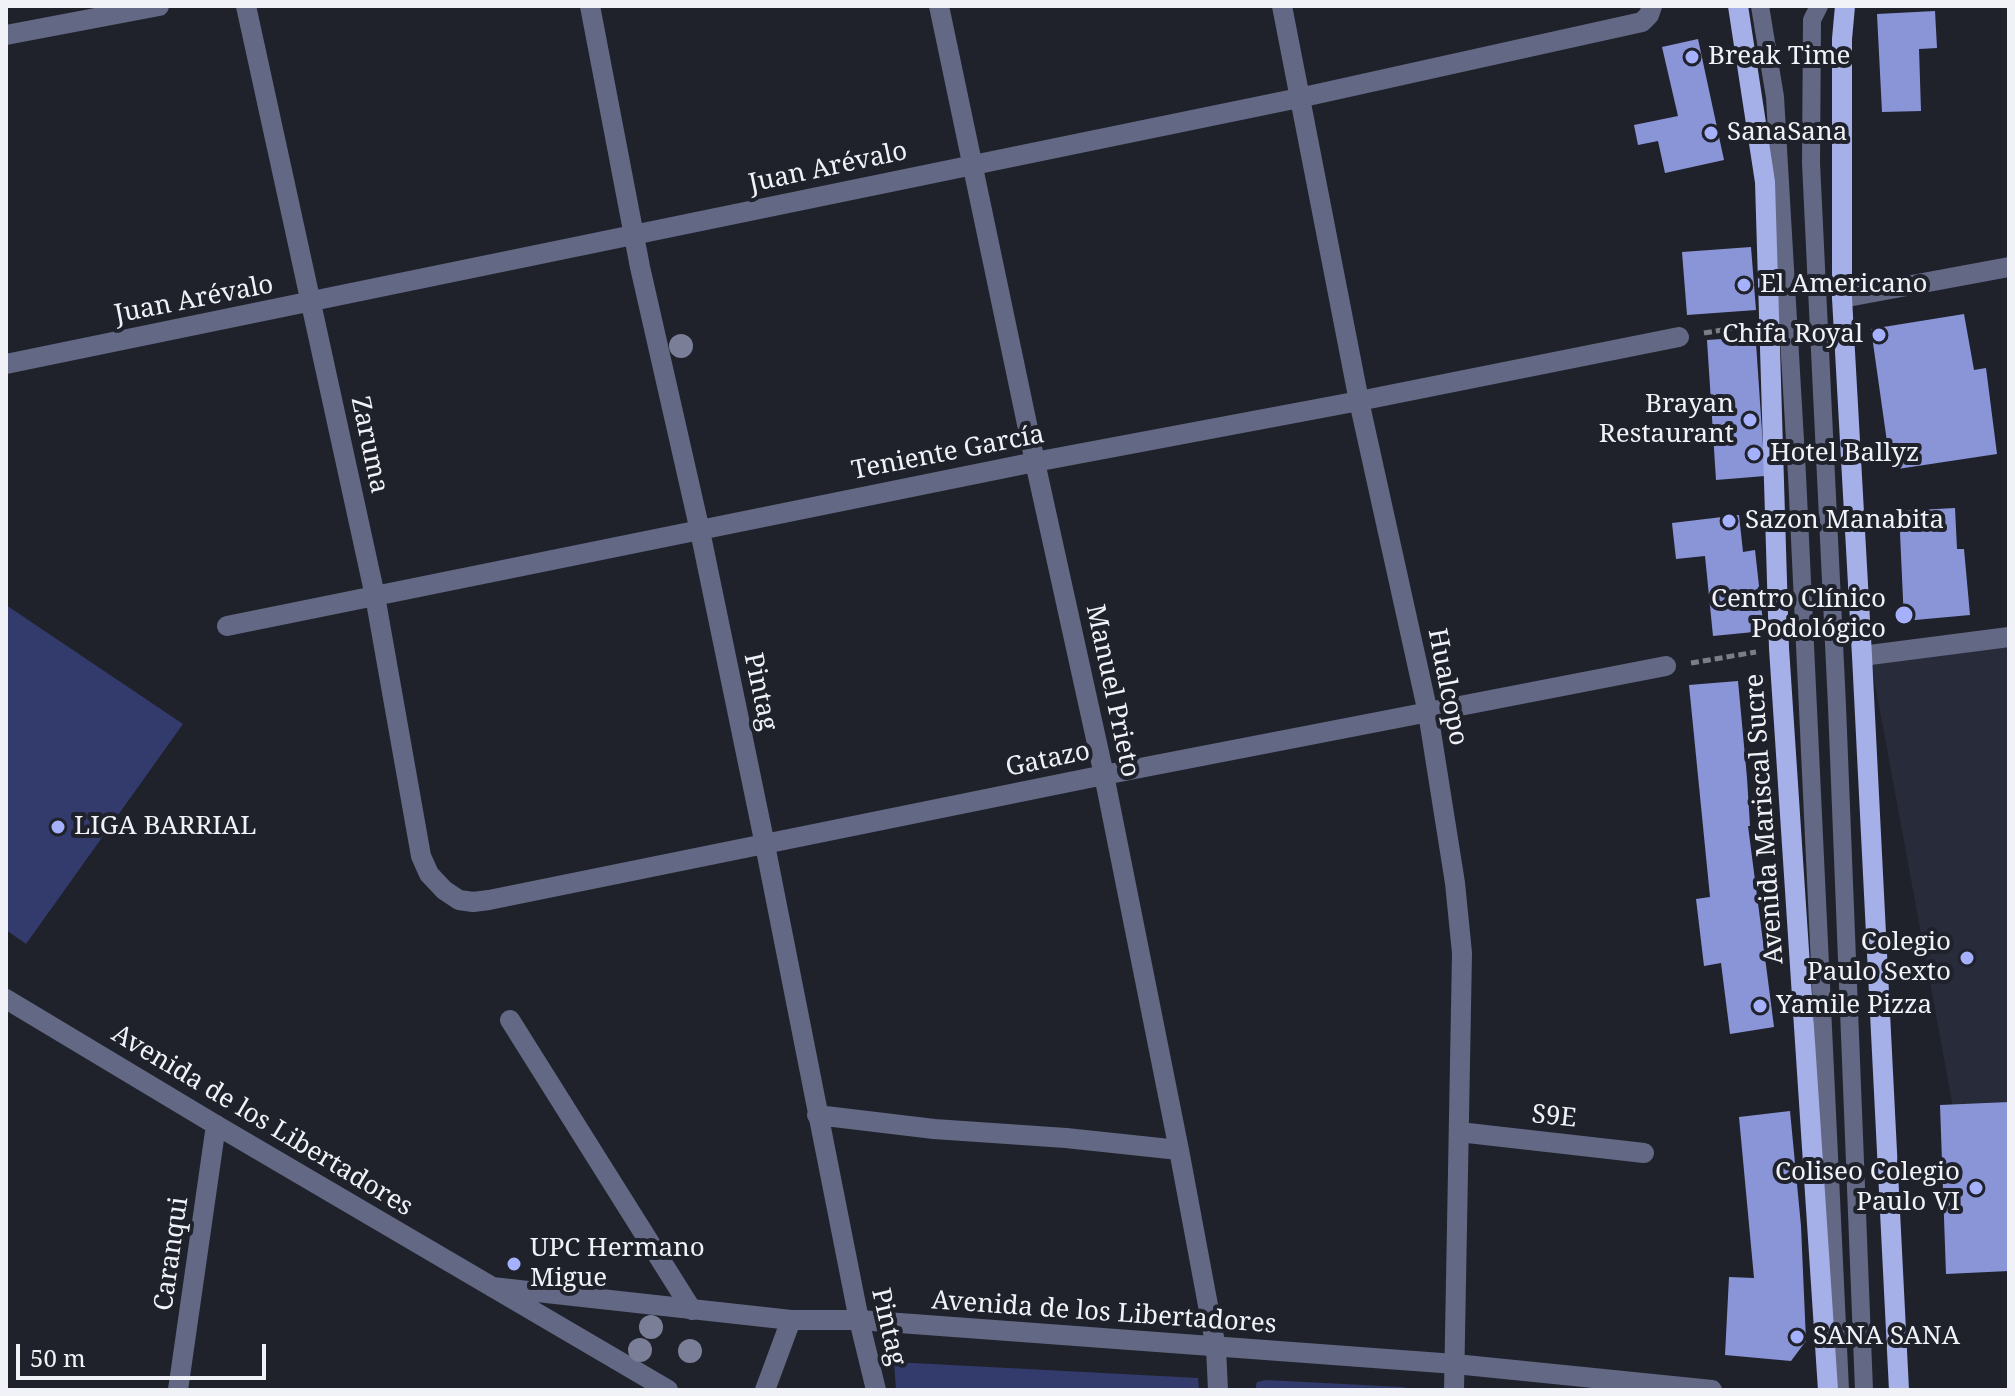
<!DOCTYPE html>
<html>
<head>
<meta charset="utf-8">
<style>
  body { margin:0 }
  #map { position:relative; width:2015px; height:1396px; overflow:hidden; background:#20222b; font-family:"Noto Serif",serif }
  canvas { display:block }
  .frame { position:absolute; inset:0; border:8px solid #f0f2f8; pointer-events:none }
  .scale { position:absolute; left:16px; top:1344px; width:250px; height:36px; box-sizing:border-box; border:4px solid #f0f2f8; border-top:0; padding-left:10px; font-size:24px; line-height:28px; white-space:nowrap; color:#f0f2f8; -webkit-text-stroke:6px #20222b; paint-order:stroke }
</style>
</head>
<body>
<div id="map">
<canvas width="2015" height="1396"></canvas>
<div class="frame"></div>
<div class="scale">50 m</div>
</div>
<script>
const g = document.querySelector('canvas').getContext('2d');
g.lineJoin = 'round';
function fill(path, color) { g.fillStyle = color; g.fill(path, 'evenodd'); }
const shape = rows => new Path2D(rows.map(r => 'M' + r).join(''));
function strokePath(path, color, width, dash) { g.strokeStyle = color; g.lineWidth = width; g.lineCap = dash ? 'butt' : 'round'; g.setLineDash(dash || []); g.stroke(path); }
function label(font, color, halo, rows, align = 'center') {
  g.font = font + ' "Noto Serif",serif'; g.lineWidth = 8; g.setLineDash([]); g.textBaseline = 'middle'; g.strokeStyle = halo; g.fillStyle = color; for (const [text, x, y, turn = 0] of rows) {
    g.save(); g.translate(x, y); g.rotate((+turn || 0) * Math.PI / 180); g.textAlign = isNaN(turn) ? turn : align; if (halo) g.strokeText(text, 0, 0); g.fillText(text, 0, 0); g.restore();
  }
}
const built = shape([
  [2009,633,2009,1265,1983,1270,1869,651]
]);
const green = shape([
  [6,605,183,724,26,944,6,930],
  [894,1362,1198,1378,1199,1390,896,1390],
  [1266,1380,1402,1387,1415,1390,1255,1390,1257,1382]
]);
const building = shape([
  [1935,11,1937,48,1919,49,1921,111,1882,112,1877,14],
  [1698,39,1724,160,1665,173,1658,141,1638,145,1634,125,1678,116,1662,47],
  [1751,247,1756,310,1687,315,1682,252],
  [1964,314,1974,370,1986,368,1997,454,1891,470,1871,329],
  [1752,337,1756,343,1765,476,1716,480,1707,340],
  [1955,508,1957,549,1964,549,1970,615,1904,621,1899,511],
  [1739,515,1743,552,1755,550,1764,631,1713,636,1705,556,1676,559,1672,523],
  [1738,681,1747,778,1750,826,1748,826,1774,1027,1730,1034,1721,963,1704,966,1696,899,1710,897,1689,685],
  [2009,1102,2009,1271,1946,1274,1940,1105],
  [1790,1111,1801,1226,1806,1341,1791,1361,1725,1355,1729,1277,1754,1278,1739,1117]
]);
const path = shape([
  [1704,333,1746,326],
  [1691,663,1756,652]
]);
const service = shape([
  [1760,6,1775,97,1797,475,1840,1390],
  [1819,6,1812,20,1811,163,1837,706,1864,1390]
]);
const minor = shape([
  [246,6,375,596,421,856,429,874,444,890,459,900,473,902,489,900,1104,775,1666,666],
  [590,6,640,267,700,531,765,845,859,1320,876,1390],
  [939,6,1035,462,1104,775,1179,1150,1216,1348,1218,1390],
  [1282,6,1359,401,1428,713,1455,883,1462,953,1454,1390],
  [6,35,159,6],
  [1842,298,2009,267],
  [6,364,1299,98,1642,22,1649,15,1652,6],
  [227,626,1035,462,1359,401,1679,337],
  [1862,656,2009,637],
  [510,1020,692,1310],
  [817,1115,934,1129,1066,1138,1179,1150],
  [1459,1132,1644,1153],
  [178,1390,216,1125],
  [765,1390,791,1320]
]);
const tertiary = shape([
  [6,999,216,1125,668,1390],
  [492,1287,791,1320,859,1320,1455,1364,1712,1390]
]);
const primary = shape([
  [1738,6,1765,182,1779,648,1828,1390],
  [1845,6,1842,39,1842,298,1862,656,1899,1390]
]);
const trees = [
  [681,346],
  [651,1327],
  [640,1350],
  [690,1351]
];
const markers = [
  [1692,57,8,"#a5b1fc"],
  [1711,133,8,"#a5b1fc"],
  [1744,285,8,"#a5b1fc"],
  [1879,335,8,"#a5b1fc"],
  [1750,420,8,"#a5b1fc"],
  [1754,454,8,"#a5b1fc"],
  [1729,521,8,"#a5b1fc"],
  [1904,615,10,"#a5b1fc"],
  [58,827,8,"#a5b1fc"],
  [1967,958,8,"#a5b1fc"],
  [1760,1006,8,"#a5b1fc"],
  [1976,1188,8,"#a5b1fc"],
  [514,1264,8,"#a5b1fc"],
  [1797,1337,8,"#a5b1fc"]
];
const poiNames = [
  ["Break Time",1708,57],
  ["SanaSana",1727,133],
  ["El Americano",1760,285],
  ["Chifa Royal",1863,335,"right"],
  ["Brayan",1734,405,"right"],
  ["Restaurant",1734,435,"right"],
  ["Hotel Ballyz",1770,454],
  ["Sazon Manabita",1745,521],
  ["Centro Clínico",1886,600,"right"],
  ["Podológico",1886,630,"right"],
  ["LIGA BARRIAL",74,827],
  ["Colegio",1951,943,"right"],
  ["Paulo Sexto",1951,973,"right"],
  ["Yamile Pizza",1776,1006],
  ["Coliseo Colegio",1960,1173,"right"],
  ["Paulo VI",1960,1203,"right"],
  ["UPC Hermano",530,1249],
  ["Migue",530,1279],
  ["SANA SANA",1813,1337]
];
const streetNames = [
  ["Juan Arévalo",828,168,-12],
  ["Juan Arévalo",194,300,-11],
  ["Zaruma",369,445,78],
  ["Teniente García",948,453,-11],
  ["Hualcopo",1447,687,79],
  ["Manuel Prieto",1112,691,78],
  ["Pintag",760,692,78],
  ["Gatazo",1048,760,-12],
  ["Avenida Mariscal Sucre",1765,819,-94],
  ["S9E",1554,1117,6],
  ["Avenida de los Libertadores",262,1121,31],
  ["Caranqui",172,1254,-82],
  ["Avenida de los Libertadores",1104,1313,4],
  ["Pintag",888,1327,77]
];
fill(built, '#282b3a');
fill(green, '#333a6c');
fill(building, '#8a95d8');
strokePath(path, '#7c7e85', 5, [8, 4]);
strokePath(service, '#636985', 18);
strokePath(minor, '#636985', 20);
strokePath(tertiary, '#636985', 20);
strokePath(primary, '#a5b0e9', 20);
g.fillStyle = '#7a7f97';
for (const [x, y] of trees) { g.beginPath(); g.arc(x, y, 12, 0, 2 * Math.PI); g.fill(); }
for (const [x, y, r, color] of markers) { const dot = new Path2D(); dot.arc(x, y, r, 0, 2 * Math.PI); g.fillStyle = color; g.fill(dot); strokePath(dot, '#20222b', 3); }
label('26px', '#f0f2f8', '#20222b', poiNames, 'left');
label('26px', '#f0f2f8', '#20222b', streetNames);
</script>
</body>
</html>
